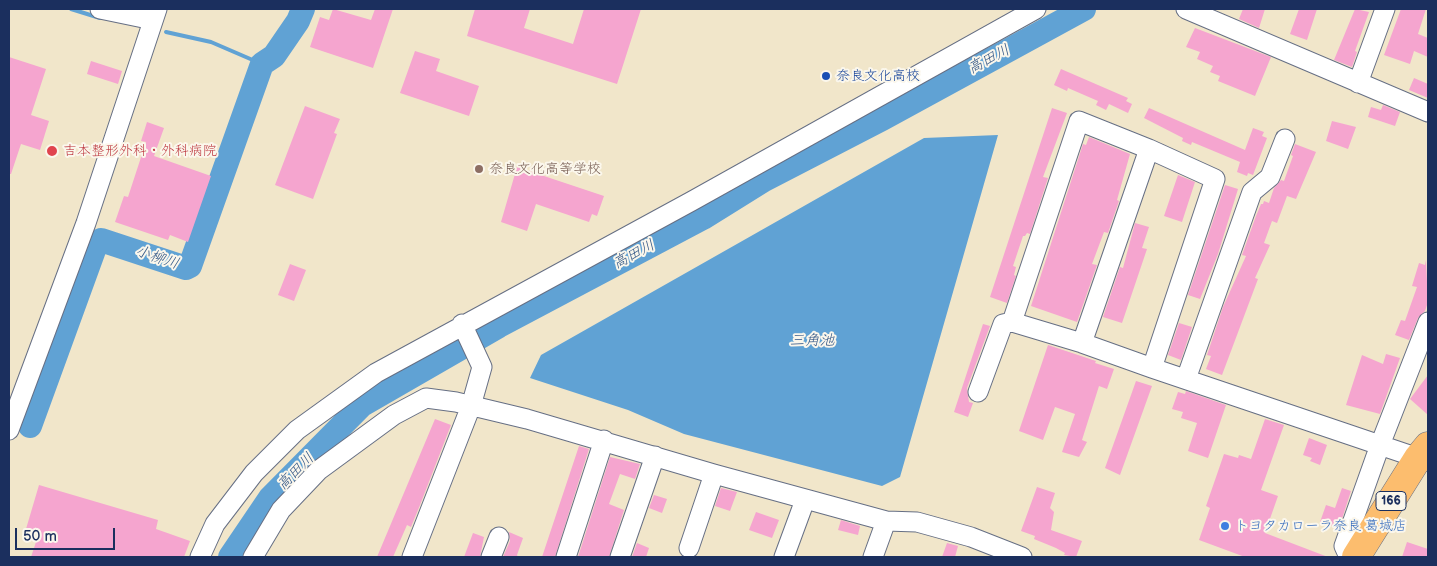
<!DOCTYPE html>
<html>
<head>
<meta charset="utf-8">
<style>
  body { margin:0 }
  #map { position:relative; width:1437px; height:566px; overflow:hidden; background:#f1e6ca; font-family:"Balsamiq Sans",sans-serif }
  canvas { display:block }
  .frame { position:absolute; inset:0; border:10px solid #1b2f5e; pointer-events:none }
  .scale { position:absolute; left:15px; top:528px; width:100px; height:22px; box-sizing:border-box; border:2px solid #1b2f5e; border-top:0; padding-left:6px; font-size:15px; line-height:18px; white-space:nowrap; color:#1b2f5e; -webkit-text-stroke:4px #fbf7ec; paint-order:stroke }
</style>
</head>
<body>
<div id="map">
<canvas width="1437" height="566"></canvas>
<div class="frame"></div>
<div class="scale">50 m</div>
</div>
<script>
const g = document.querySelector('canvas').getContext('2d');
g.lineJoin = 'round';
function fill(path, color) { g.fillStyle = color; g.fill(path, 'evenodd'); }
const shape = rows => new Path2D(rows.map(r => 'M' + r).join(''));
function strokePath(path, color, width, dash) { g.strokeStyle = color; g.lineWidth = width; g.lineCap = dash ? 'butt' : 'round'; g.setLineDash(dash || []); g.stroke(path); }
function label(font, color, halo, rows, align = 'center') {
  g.font = font + ' "Balsamiq Sans","Klee One",sans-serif'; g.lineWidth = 4; g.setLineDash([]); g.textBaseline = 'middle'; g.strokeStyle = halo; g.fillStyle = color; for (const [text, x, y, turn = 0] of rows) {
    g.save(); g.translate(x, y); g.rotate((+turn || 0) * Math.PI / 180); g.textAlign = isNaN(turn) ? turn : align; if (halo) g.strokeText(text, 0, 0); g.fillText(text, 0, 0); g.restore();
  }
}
const water = shape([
  [998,135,900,477,882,486,684,434,628,410,530,378,541,355,924,138]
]);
const stream = shape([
  [71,9,100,18],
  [166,32,211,42,262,64]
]);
const river = shape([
  [30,426,97,242,101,240,186,268,190,266,262,64,274,56,298,21,303,9],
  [230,557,270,498,362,405,499,326,703,218,764,180,882,119,1084,9]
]);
const building = shape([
  [333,9,371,20,375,9,393,9,373,68,310,47,320,17,329,20],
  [475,9,530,9,524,28,573,44,584,9,641,9,617,84,467,36],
  [1243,9,1265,9,1259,28,1239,19],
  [1299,9,1317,9,1307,40,1290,34],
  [1355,9,1369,12,1355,51,1357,52,1352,67,1334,60],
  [1401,9,1426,9,1418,34,1428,38,1428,57,1414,51,1410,64,1384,55],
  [1195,28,1271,57,1255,96,1218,81,1220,76,1210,72,1213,66,1197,59,1200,52,1186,47],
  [415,51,440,59,436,71,479,86,469,116,400,93],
  [9,57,46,69,31,115,49,121,40,150,21,144,11,174,9,174],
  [91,61,122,71,118,84,87,74],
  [1061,69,1128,98,1126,101,1132,104,1128,113,1109,104,1106,110,1096,105,1098,101,1068,88,1067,91,1054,85],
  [1414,78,1428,84,1428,98,1409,90],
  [1383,105,1400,112,1395,126,1368,117,1371,107,1381,110],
  [305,106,340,119,334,133,337,134,313,199,275,185],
  [1052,108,1067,113,1043,177,1048,178,1030,234,1027,233,1025,236,1023,236,1013,266,1016,267,1014,275,1016,276,1007,303,990,297],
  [1149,108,1245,150,1253,128,1264,132,1262,136,1267,138,1253,175,1248,173,1247,176,1237,172,1240,162,1192,142,1191,145,1182,141,1183,138,1144,118],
  [1332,121,1356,127,1348,149,1326,141],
  [147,122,164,128,154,156,211,176,188,242,170,235,168,240,115,222,124,196,128,197,146,142,141,141],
  [1089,137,1130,154,1117,200,1119,201,1108,233,1104,232,1092,264,1097,265,1077,322,1031,306,1083,144,1086,145],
  [1295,144,1316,152,1296,199,1287,196,1277,223,1272,221,1264,243,1270,245,1255,278,1258,279,1222,375,1206,369,1211,356,1207,355,1223,307,1246,256,1242,255,1256,216,1261,204,1263,204,1264,201,1269,203,1274,188,1281,180,1284,181,1293,156,1291,155],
  [517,167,604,196,597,216,592,214,589,222,536,204,527,231,501,222],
  [1178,175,1195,182,1182,222,1164,216],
  [1225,185,1238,189,1218,254,1200,299,1188,295],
  [1135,223,1149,227,1142,248,1147,249,1122,323,1103,317,1120,267,1123,268],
  [1426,260,1428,302,1425,311,1418,318,1409,340,1395,335,1401,320,1405,321,1417,287,1412,286,1419,263,1425,265],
  [290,264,306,270,294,301,278,295],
  [1179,323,1192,327,1181,360,1168,355],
  [983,324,990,326,967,388,969,402,973,403,968,417,954,412],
  [1048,345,1096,361,1095,363,1114,369,1107,389,1099,386,1082,440,1087,442,1079,457,1062,452,1075,414,1055,407,1043,440,1019,431],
  [1386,354,1400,358,1380,414,1346,405,1362,355,1383,364],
  [1428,375,1428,415,1410,399],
  [1136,381,1152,386,1120,475,1105,468],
  [1186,391,1226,405,1208,458,1188,451,1197,423,1181,418,1183,412,1172,409,1178,392,1185,394],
  [435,419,451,425,420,505,411,527,407,525,393,557,377,557],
  [1265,419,1284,425,1261,490,1278,496,1265,533,1328,557,1245,557,1199,540,1210,508,1206,506,1224,454,1238,458,1239,455,1251,459],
  [1309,438,1327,445,1320,465,1310,461,1312,458,1303,455],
  [579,446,589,449,555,557,542,557],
  [610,457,640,464,635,479,620,474,609,504,624,510,609,557,578,557],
  [39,485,158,520,156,529,190,541,184,557,31,557,39,533,26,529],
  [1037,487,1055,493,1050,508,1054,512,1051,530,1082,541,1076,557,1064,555,1065,553,1056,548,1034,539,1035,536,1021,531],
  [721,488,737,492,730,511,715,506],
  [1342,488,1351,491,1339,528,1320,522,1326,505,1335,508],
  [654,495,667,499,662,513,649,508],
  [756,512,779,520,772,538,749,530],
  [841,520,860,526,858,535,838,530],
  [509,532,523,538,517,555,518,557,503,557,510,541],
  [473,533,484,537,480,557,464,557],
  [1407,542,1428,549,1428,557,1402,557],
  [637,543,649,548,646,557,632,557],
  [947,543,958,546,955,557,942,557]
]);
const minor = shape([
  [100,9,153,20],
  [1186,9,1428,112],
  [1358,83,1385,9],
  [1082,343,1149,149],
  [1152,368,1215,179,1149,149,1079,121,1012,322,1082,343,1152,368,1427,461],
  [1186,379,1252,192,1270,177,1285,139],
  [978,392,1003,324,1012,322],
  [9,430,86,223,157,9],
  [689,548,714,474],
  [200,557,215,524,254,473,297,430,376,373,692,201,1036,9],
  [253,557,281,510,319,470,394,415,426,398,456,402,527,419,714,474,886,521,917,522,971,537,1022,557],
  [412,557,471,406,482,367,462,324],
  [491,557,499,537],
  [566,557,604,440],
  [620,557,655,456],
  [784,557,805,500],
  [873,557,886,521],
  [1349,557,1344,546,1380,445,1428,322]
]);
const highway = shape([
  [1356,557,1418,458,1428,446]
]);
const markers = [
  [826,76,5,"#1a4fb4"],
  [52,151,6,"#e0444e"],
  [479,169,5,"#8d6e63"],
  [1225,526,5,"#3f7fe0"]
];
const shields = [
  [1391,501,30]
];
const shieldNames = [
  ["166",1391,501]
];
const transitNames = [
  ["奈良文化高校",836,76]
];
const healthNames = [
  ["吉本整形外科・外科病院",63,151]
];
const educationNames = [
  ["奈良文化高等学校",489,169]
];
const shopNames = [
  ["トヨタカローラ奈良 葛城店",1235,526]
];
const waterNames = [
  ["高田川",989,60,-28],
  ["高田川",634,255,-28],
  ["小柳川",157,258,18],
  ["三角池",812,341],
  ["高田川",296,472,-45]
];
fill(water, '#60a2d4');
strokePath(stream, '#60a2d4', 4);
strokePath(river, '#60a2d4', 24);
fill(building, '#f5a5cf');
strokePath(minor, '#666f84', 21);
strokePath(highway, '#666f84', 29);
strokePath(minor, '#fff', 19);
strokePath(highway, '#fcbd6e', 28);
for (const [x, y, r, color] of markers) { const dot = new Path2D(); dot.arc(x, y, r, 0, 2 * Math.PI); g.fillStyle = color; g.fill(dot); strokePath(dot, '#fbf7ec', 2); }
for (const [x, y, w] of shields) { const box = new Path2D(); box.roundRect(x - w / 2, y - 9.5, w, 19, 4); g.fillStyle = '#fbf7ec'; g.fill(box); strokePath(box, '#1b2f5e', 1); }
label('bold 12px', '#1b2f5e', null, shieldNames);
label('14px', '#164399', '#fbf7ec', transitNames, 'left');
label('14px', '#be3a42', '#fbf7ec', healthNames, 'left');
label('14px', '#785e54', '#fbf7ec', educationNames, 'left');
label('14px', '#366cbe', '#fbf7ec', shopNames, 'left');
label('italic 15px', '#335787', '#fbf7ec', waterNames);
</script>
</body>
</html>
